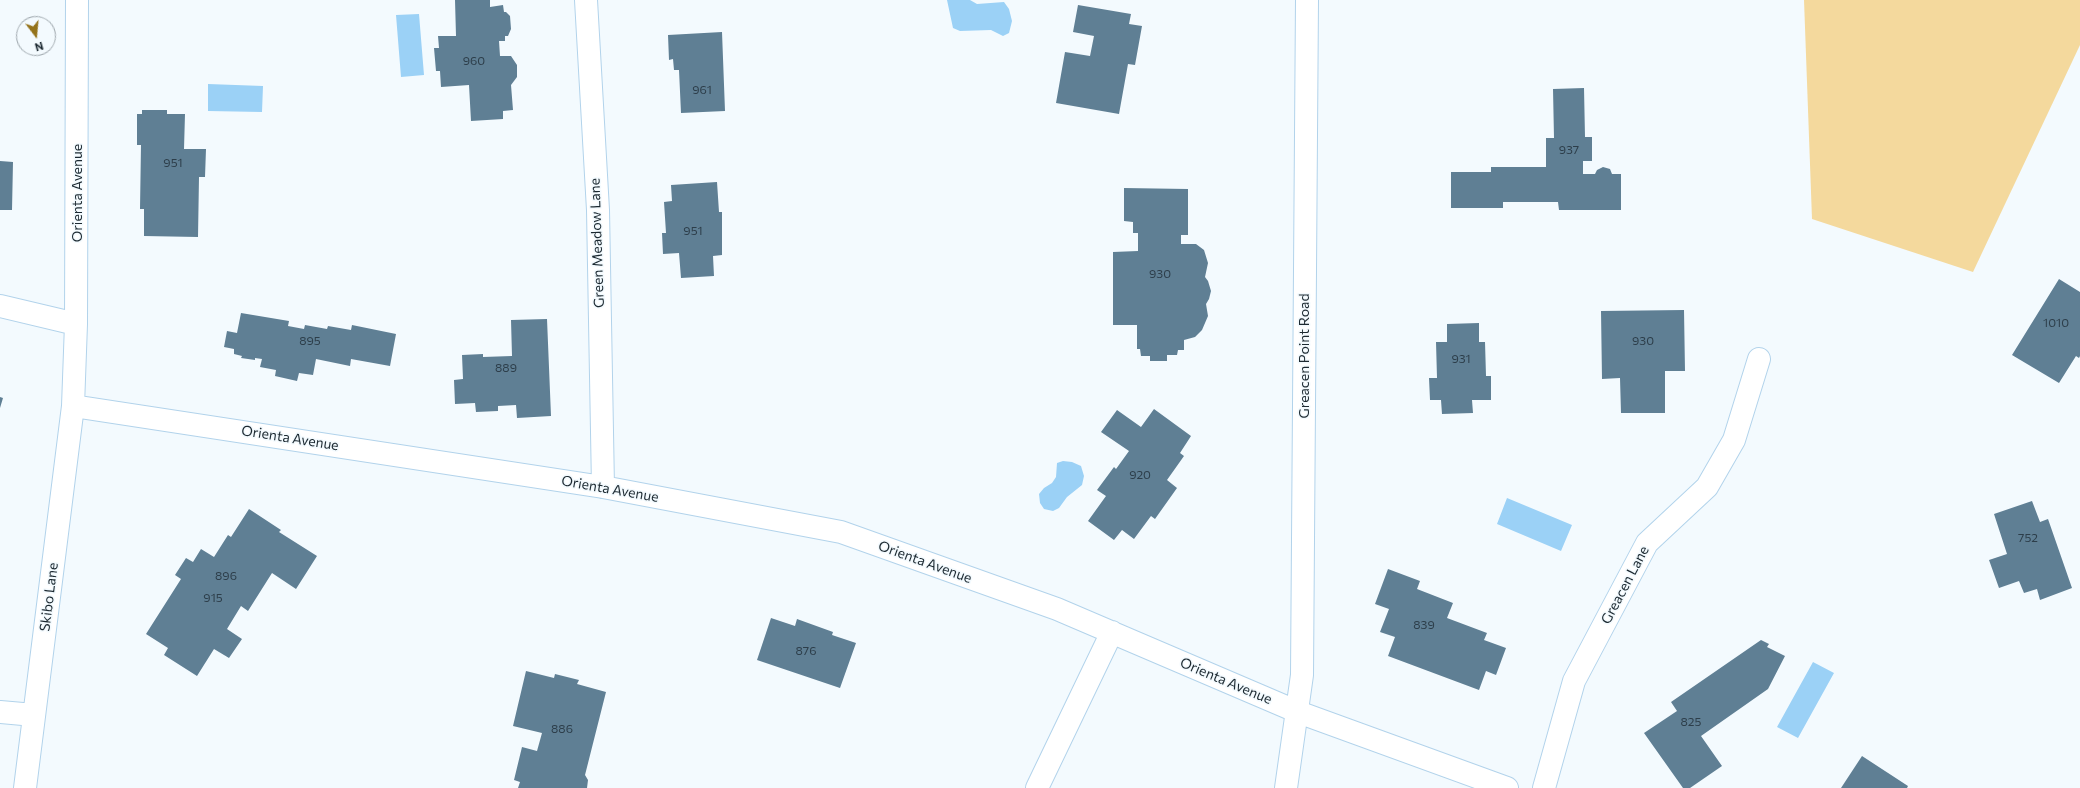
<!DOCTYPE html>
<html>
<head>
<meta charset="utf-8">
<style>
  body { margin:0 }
  #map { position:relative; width:2080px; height:788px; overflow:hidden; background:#f3fafe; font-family:Commissioner,sans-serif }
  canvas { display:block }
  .north { position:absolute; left:16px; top:16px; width:40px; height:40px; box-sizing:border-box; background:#f3fafe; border:1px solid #9da6ac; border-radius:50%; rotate:164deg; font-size:11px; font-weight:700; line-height:16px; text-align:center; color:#1c2931 }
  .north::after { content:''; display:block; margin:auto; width:14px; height:18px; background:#94731a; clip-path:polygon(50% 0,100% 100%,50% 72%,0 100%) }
</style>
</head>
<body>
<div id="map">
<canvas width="2080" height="788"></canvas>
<div class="north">N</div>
</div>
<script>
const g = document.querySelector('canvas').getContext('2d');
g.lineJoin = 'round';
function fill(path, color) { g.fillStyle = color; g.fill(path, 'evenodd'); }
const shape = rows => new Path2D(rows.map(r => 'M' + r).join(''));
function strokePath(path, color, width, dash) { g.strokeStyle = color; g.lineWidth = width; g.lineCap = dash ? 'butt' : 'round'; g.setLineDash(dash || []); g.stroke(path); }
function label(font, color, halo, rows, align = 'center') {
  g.font = font + ' Commissioner,sans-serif'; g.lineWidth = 3; g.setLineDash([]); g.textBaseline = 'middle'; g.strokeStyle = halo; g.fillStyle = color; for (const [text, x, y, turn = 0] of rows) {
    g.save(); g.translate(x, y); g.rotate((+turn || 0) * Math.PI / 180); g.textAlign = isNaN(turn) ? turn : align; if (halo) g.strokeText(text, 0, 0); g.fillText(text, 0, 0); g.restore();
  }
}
const green = shape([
  [1804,0,2080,0,2080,45,1973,272,1812,219]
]);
const water = shape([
  [947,0,970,0,977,4,1004,2,1009,9,1012,21,1009,33,1003,36,991,30,960,31,953,28],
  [419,14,424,75,401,77,396,15],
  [208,84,263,86,262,112,208,111],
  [1063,461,1072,462,1081,466,1084,476,1082,485,1067,497,1059,508,1053,511,1044,509,1040,503,1039,494,1044,488,1052,483,1056,477,1057,463],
  [1507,498,1572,525,1561,551,1497,524],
  [1813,662,1834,673,1798,738,1777,727]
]);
const building = shape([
  [455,0,490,0,490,7,503,5,504,12,506,12,510,16,511,29,508,36,505,36,505,41,499,41,500,56,511,56,517,65,517,77,511,85,513,110,503,111,503,119,471,121,469,85,441,87,440,71,436,71,434,48,439,48,438,36,456,36],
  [1078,5,1131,14,1129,24,1142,26,1135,65,1128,64,1119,114,1056,103,1065,52,1090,56,1094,36,1073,32],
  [722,32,725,111,681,113,679,70,674,70,673,59,669,60,668,35],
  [1584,88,1585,137,1592,137,1592,161,1583,161,1583,174,1595,174,1597,170,1603,167,1610,169,1612,174,1621,174,1621,210,1559,210,1558,202,1503,202,1503,208,1451,208,1451,172,1491,172,1491,167,1546,167,1546,138,1554,138,1553,89],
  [142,110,167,110,167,114,185,114,184,149,206,149,205,177,199,177,198,237,144,236,144,209,140,209,141,145,137,145,137,114,142,114],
  [0,161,13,162,12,210,0,210],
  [717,182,719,212,722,212,722,255,713,256,714,276,681,278,679,253,663,254,662,233,666,233,664,202,672,201,671,185],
  [1124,188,1188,189,1188,235,1181,235,1181,244,1196,244,1204,250,1208,263,1205,277,1208,281,1211,291,1209,299,1206,304,1208,316,1202,330,1195,337,1184,340,1184,350,1178,350,1177,355,1167,355,1167,361,1150,361,1150,356,1141,356,1140,349,1137,349,1137,325,1113,325,1113,252,1138,251,1138,233,1133,233,1133,222,1124,221],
  [2059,279,2080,292,2080,356,2079,358,2076,356,2059,383,2012,355],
  [1684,310,1685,371,1665,371,1665,413,1621,413,1620,378,1602,379,1601,311],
  [241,313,289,321,288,326,304,329,305,325,327,329,328,326,351,330,352,325,396,334,390,366,351,359,350,366,316,359,313,375,299,373,297,381,275,376,276,370,260,367,262,359,255,358,255,360,241,358,242,356,234,354,234,349,224,347,227,331,237,333],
  [547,319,551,416,517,418,516,405,498,406,498,411,476,412,475,403,455,404,454,380,463,379,462,355,483,354,483,357,512,356,511,320],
  [1479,323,1479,342,1485,342,1486,376,1491,376,1491,400,1472,400,1473,413,1442,414,1441,400,1430,400,1429,378,1437,378,1436,342,1447,342,1447,324],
  [0,397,3,398,0,408],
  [1154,409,1191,436,1180,453,1184,456,1167,480,1177,488,1155,519,1151,516,1134,539,1122,530,1114,540,1088,521,1106,496,1097,490,1114,467,1116,469,1129,451,1101,432,1117,410,1141,427],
  [2032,501,2040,522,2048,519,2072,588,2040,600,2037,589,2024,593,2019,581,1999,588,1989,560,2007,554,1994,514],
  [249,509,281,530,279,532,317,556,296,589,272,573,248,611,241,606,227,629,242,639,229,658,214,649,197,676,164,655,168,648,146,634,181,579,175,575,186,558,193,562,201,549,214,557,228,535,231,537],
  [1388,569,1420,581,1417,589,1453,603,1447,618,1487,633,1484,640,1506,648,1496,675,1486,671,1479,690,1388,656,1395,637,1380,632,1389,609,1375,604],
  [771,618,795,626,797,619,833,632,832,635,856,643,840,688,757,660],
  [1761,640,1769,644,1767,647,1785,656,1768,689,1701,736,1722,766,1690,788,1683,788,1644,733,1677,711,1671,702],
  [526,671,554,678,555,674,579,680,577,684,606,692,585,775,588,780,587,788,518,788,520,782,514,780,522,747,537,751,542,733,513,726],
  [1862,756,1908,786,1907,788,1841,788]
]);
const minor = shape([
  [586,0,598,210,603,487],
  [0,306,76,324],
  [73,406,603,487,841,532,1057,609,1298,712,1507,788],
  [0,712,34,715],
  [25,788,73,406,76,324,77,0],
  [1037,788,1112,632],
  [1286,788,1302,675,1307,0],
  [1544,788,1574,681,1647,543,1707,487,1734,440,1759,359]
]);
const numberNames = [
  ["960",474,61],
  ["961",702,90],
  ["937",1569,150],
  ["951",173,163],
  ["951",693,231],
  ["930",1160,274],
  ["1010",2056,323],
  ["895",310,341],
  ["930",1643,341],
  ["931",1461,359],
  ["889",506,368],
  ["920",1140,475],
  ["752",2028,538],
  ["896",226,576],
  ["915",213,598],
  ["839",1424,625],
  ["876",806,651],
  ["825",1691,722],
  ["886",562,729]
];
const streetNames = [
  ["Orienta Avenue",77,193,-90],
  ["Green Meadow Lane",597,243,-92],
  ["Greacen Point Road",1304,356,-90],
  ["Orienta Avenue",290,438,9],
  ["Orienta Avenue",610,489,10],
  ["Orienta Avenue",925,562,20],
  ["Greacen Lane",1625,585,-62],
  ["Skibo Lane",49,597,-83],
  ["Orienta Avenue",1226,681,23]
];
fill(green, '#f4d99d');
fill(water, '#9bd1f6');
fill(building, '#5f7f94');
strokePath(minor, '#b2d3eb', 24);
strokePath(minor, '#fff', 22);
label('12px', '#2d3e4a', null, numberNames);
label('14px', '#1c2931', '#f3fafe', streetNames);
</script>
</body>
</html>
